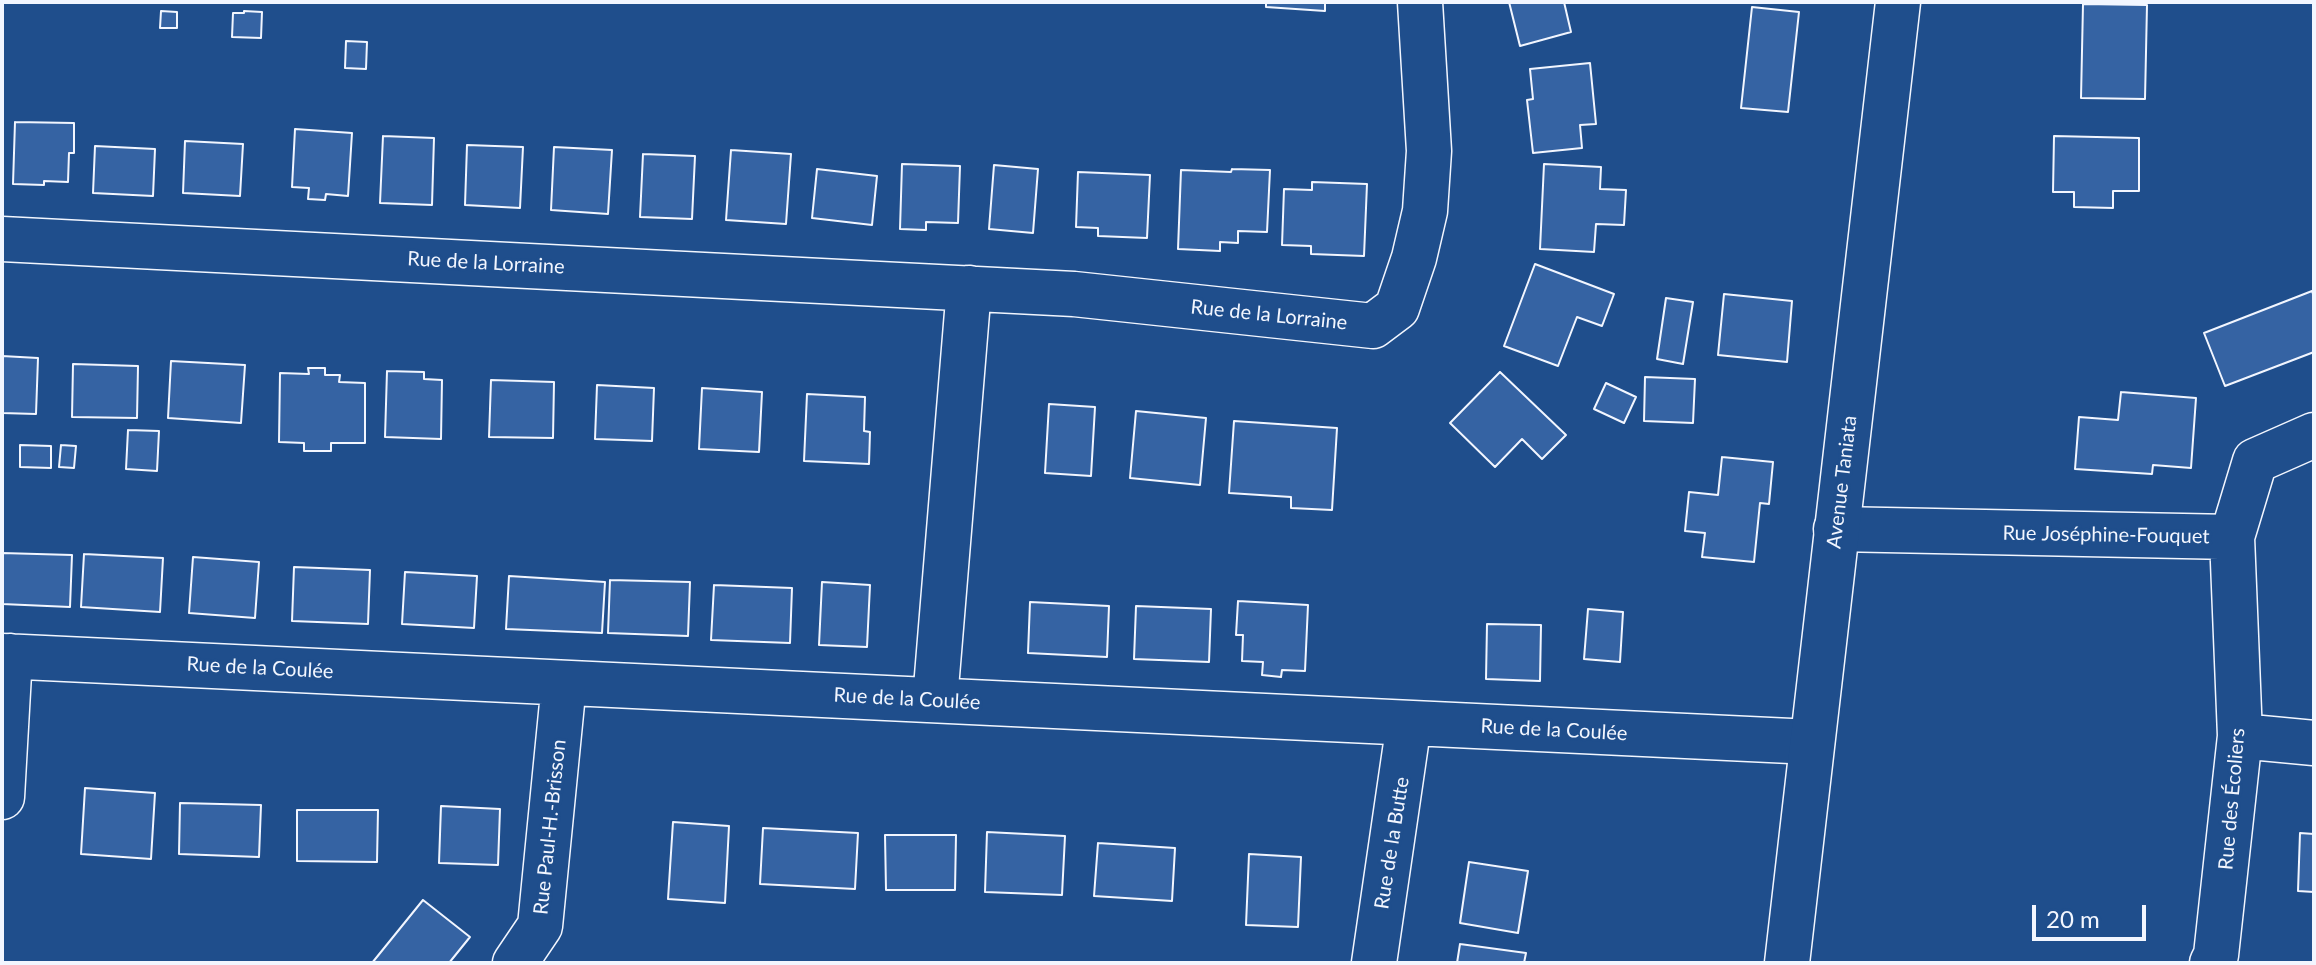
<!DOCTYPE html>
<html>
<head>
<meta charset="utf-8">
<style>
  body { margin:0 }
  #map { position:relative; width:2316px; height:965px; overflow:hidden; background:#1f4e8c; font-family:Lato,sans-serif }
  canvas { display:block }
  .frame { position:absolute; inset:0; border:4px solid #f2f6ff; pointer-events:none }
  .scale { position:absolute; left:2032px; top:905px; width:114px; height:36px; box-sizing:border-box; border:4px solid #f2f6ff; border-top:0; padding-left:10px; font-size:24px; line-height:28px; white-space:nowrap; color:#f2f6ff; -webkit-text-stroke:6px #1f4e8c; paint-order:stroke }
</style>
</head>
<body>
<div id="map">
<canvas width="2316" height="965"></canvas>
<div class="frame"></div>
<div class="scale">20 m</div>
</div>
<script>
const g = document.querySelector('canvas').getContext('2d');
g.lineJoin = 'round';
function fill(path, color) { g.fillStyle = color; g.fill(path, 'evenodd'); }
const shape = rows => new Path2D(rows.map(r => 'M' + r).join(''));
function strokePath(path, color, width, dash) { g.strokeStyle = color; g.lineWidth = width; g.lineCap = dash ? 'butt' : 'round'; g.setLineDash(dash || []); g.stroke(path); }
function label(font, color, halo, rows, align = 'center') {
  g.font = font + ' Lato,sans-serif'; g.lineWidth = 6; g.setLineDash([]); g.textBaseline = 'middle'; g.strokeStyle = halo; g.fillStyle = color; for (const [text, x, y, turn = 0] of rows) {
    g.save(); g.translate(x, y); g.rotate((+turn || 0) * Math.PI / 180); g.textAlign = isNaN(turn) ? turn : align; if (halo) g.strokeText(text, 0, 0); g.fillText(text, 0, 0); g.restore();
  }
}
const building = shape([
  [1266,2,1325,2,1325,11,1266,7,1266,2],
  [1509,2,1564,2,1571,32,1520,46,1509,2],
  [2083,4,2147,5,2145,99,2081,98,2083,4],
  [1752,7,1799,12,1788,112,1741,108,1752,7],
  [161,11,177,12,177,28,160,28,161,11],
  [244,11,262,12,261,38,232,37,233,13,244,13,244,11],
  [346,41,367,42,366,69,345,68,346,41],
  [1590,63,1596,124,1580,125,1582,148,1533,153,1527,100,1533,99,1530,69,1590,63],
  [15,122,74,123,74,153,69,153,68,182,44,181,44,185,13,184,15,122],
  [295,129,352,133,348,196,326,194,325,200,308,199,309,188,292,187,295,129],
  [383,136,434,138,432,205,380,203,383,136],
  [2054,136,2139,138,2139,191,2113,191,2113,208,2074,207,2074,192,2053,192,2054,136],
  [185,141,243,144,240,196,183,193,185,141],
  [467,145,523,147,520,208,465,205,467,145],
  [95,146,155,149,153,196,93,193,95,146],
  [554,147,612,150,608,214,551,210,554,147],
  [731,150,791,154,786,224,726,220,731,150],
  [643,154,695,156,692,219,640,217,643,154],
  [902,164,960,166,958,223,926,222,926,230,900,229,902,164],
  [1544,164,1601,167,1600,189,1626,190,1624,225,1596,224,1594,252,1540,249,1544,164],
  [994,165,1038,169,1033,233,989,229,994,165],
  [817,169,877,176,872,225,812,218,817,169],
  [1232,169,1270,170,1267,232,1238,231,1238,243,1220,242,1220,251,1178,249,1181,170,1231,172,1232,169],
  [1078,172,1150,175,1147,238,1098,236,1098,228,1076,227,1078,172],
  [1312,182,1367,184,1364,256,1311,254,1311,246,1282,245,1284,189,1312,190,1312,182],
  [1535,264,1614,294,1602,326,1577,317,1558,366,1504,346,1535,264],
  [2312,291,2314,297,2314,352,2225,386,2204,333,2312,291],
  [1724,294,1792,301,1787,362,1718,355,1724,294],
  [1666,298,1693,302,1683,364,1657,359,1666,298],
  [2,356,38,358,36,414,2,413,2,356],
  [171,361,245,365,241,423,168,418,171,361],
  [73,364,138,366,137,418,72,417,73,364],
  [308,368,325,368,325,375,340,375,339,382,365,383,365,443,331,443,331,451,304,451,304,443,279,442,280,373,309,374,308,368],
  [387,371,424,372,424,379,442,380,441,439,385,437,387,371],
  [1500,372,1566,435,1542,459,1522,439,1495,467,1450,423,1500,372],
  [1645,377,1695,379,1693,423,1644,421,1645,377],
  [491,380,554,382,553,438,489,437,491,380],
  [1606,383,1636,397,1624,423,1594,409,1606,383],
  [597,385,654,388,652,441,595,439,597,385],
  [702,388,762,392,759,452,699,449,702,388],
  [2121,392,2196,398,2191,468,2153,465,2152,474,2075,469,2079,417,2118,420,2121,392],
  [807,394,865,397,864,431,870,432,869,464,804,461,807,394],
  [1049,404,1095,407,1091,476,1045,473,1049,404],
  [1136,411,1206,418,1200,485,1130,478,1136,411],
  [1234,421,1337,428,1332,510,1291,508,1291,497,1229,493,1234,421],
  [128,430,159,431,157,471,126,469,128,430],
  [20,445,51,446,51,468,20,467,20,445],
  [61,445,76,446,74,468,59,467,61,445],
  [1722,457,1773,462,1769,504,1760,503,1754,562,1702,557,1705,533,1685,531,1689,492,1718,495,1722,457],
  [2,553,72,555,70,607,2,604,2,553],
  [84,554,163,558,160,612,81,607,84,554],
  [193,557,259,562,255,618,189,613,193,557],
  [294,567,370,570,368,624,292,621,294,567],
  [405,572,477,576,474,628,402,624,405,572],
  [509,576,605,582,602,633,506,629,509,576],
  [610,580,690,582,688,636,608,633,610,580],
  [822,582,870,585,867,647,819,645,822,582],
  [714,585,792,588,790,643,711,640,714,585],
  [1238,601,1308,605,1305,671,1282,670,1281,677,1262,675,1263,662,1242,661,1243,635,1236,635,1238,601],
  [1030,602,1109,606,1107,657,1028,653,1030,602],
  [1136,606,1211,609,1209,662,1134,659,1136,606],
  [1588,609,1623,612,1620,662,1584,659,1588,609],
  [1487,624,1541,625,1540,681,1486,679,1487,624],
  [85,788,155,793,151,859,81,854,85,788],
  [180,803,261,805,259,857,179,854,180,803],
  [441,806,500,809,498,865,439,863,441,806],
  [297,810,378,810,377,862,297,861,297,810],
  [673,822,729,826,725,903,668,899,673,822],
  [763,828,858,833,855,889,760,884,763,828],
  [987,832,1065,836,1062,895,985,892,987,832],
  [2300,833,2314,834,2314,892,2298,891,2300,833],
  [885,835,956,835,955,890,886,890,885,835],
  [1098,843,1175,848,1172,901,1094,896,1098,843],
  [1249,854,1301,857,1298,927,1246,925,1249,854],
  [1469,862,1528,871,1518,933,1460,923,1469,862],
  [423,900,470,937,449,963,372,963,423,900],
  [1460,944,1526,953,1524,963,1457,963,1460,944]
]);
const minor = shape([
  [2,239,1074,294,1373,326,1397,308,1414,258,1425,211,1429,151,1420,2],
  [1836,529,2232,537,2255,461,2314,435],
  [2,656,1812,742],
  [935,700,969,288],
  [2240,736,2314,743],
  [2,797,10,656],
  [515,963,540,926,564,683],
  [1374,963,1409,723],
  [2212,963,2216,955,2240,736,2232,537]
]);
const major = shape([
  [1787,963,1898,2]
]);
const streetNames = [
  ["Rue de la Lorraine",486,263,3],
  ["Rue de la Lorraine",1269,315,6],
  ["Avenue Taniata",1842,482,-83],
  ["Rue Joséphine-Fouquet",2106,535,1],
  ["Rue de la Coulée",260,668,3],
  ["Rue de la Coulée",907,699,3],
  ["Rue de la Coulée",1554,730,3],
  ["Rue des Écoliers",2232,799,-85],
  ["Rue Paul-H.-Brisson",550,827,-84],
  ["Rue de la Butte",1392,843,-81]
];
fill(building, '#3563a3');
strokePath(building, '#f2f6ff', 2);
strokePath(minor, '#f2f6ff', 47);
strokePath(major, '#f2f6ff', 47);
strokePath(minor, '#1f4e8c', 44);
strokePath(major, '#1f4e8c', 44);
label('20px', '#f2f6ff', '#1f4e8c', streetNames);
</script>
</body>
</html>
